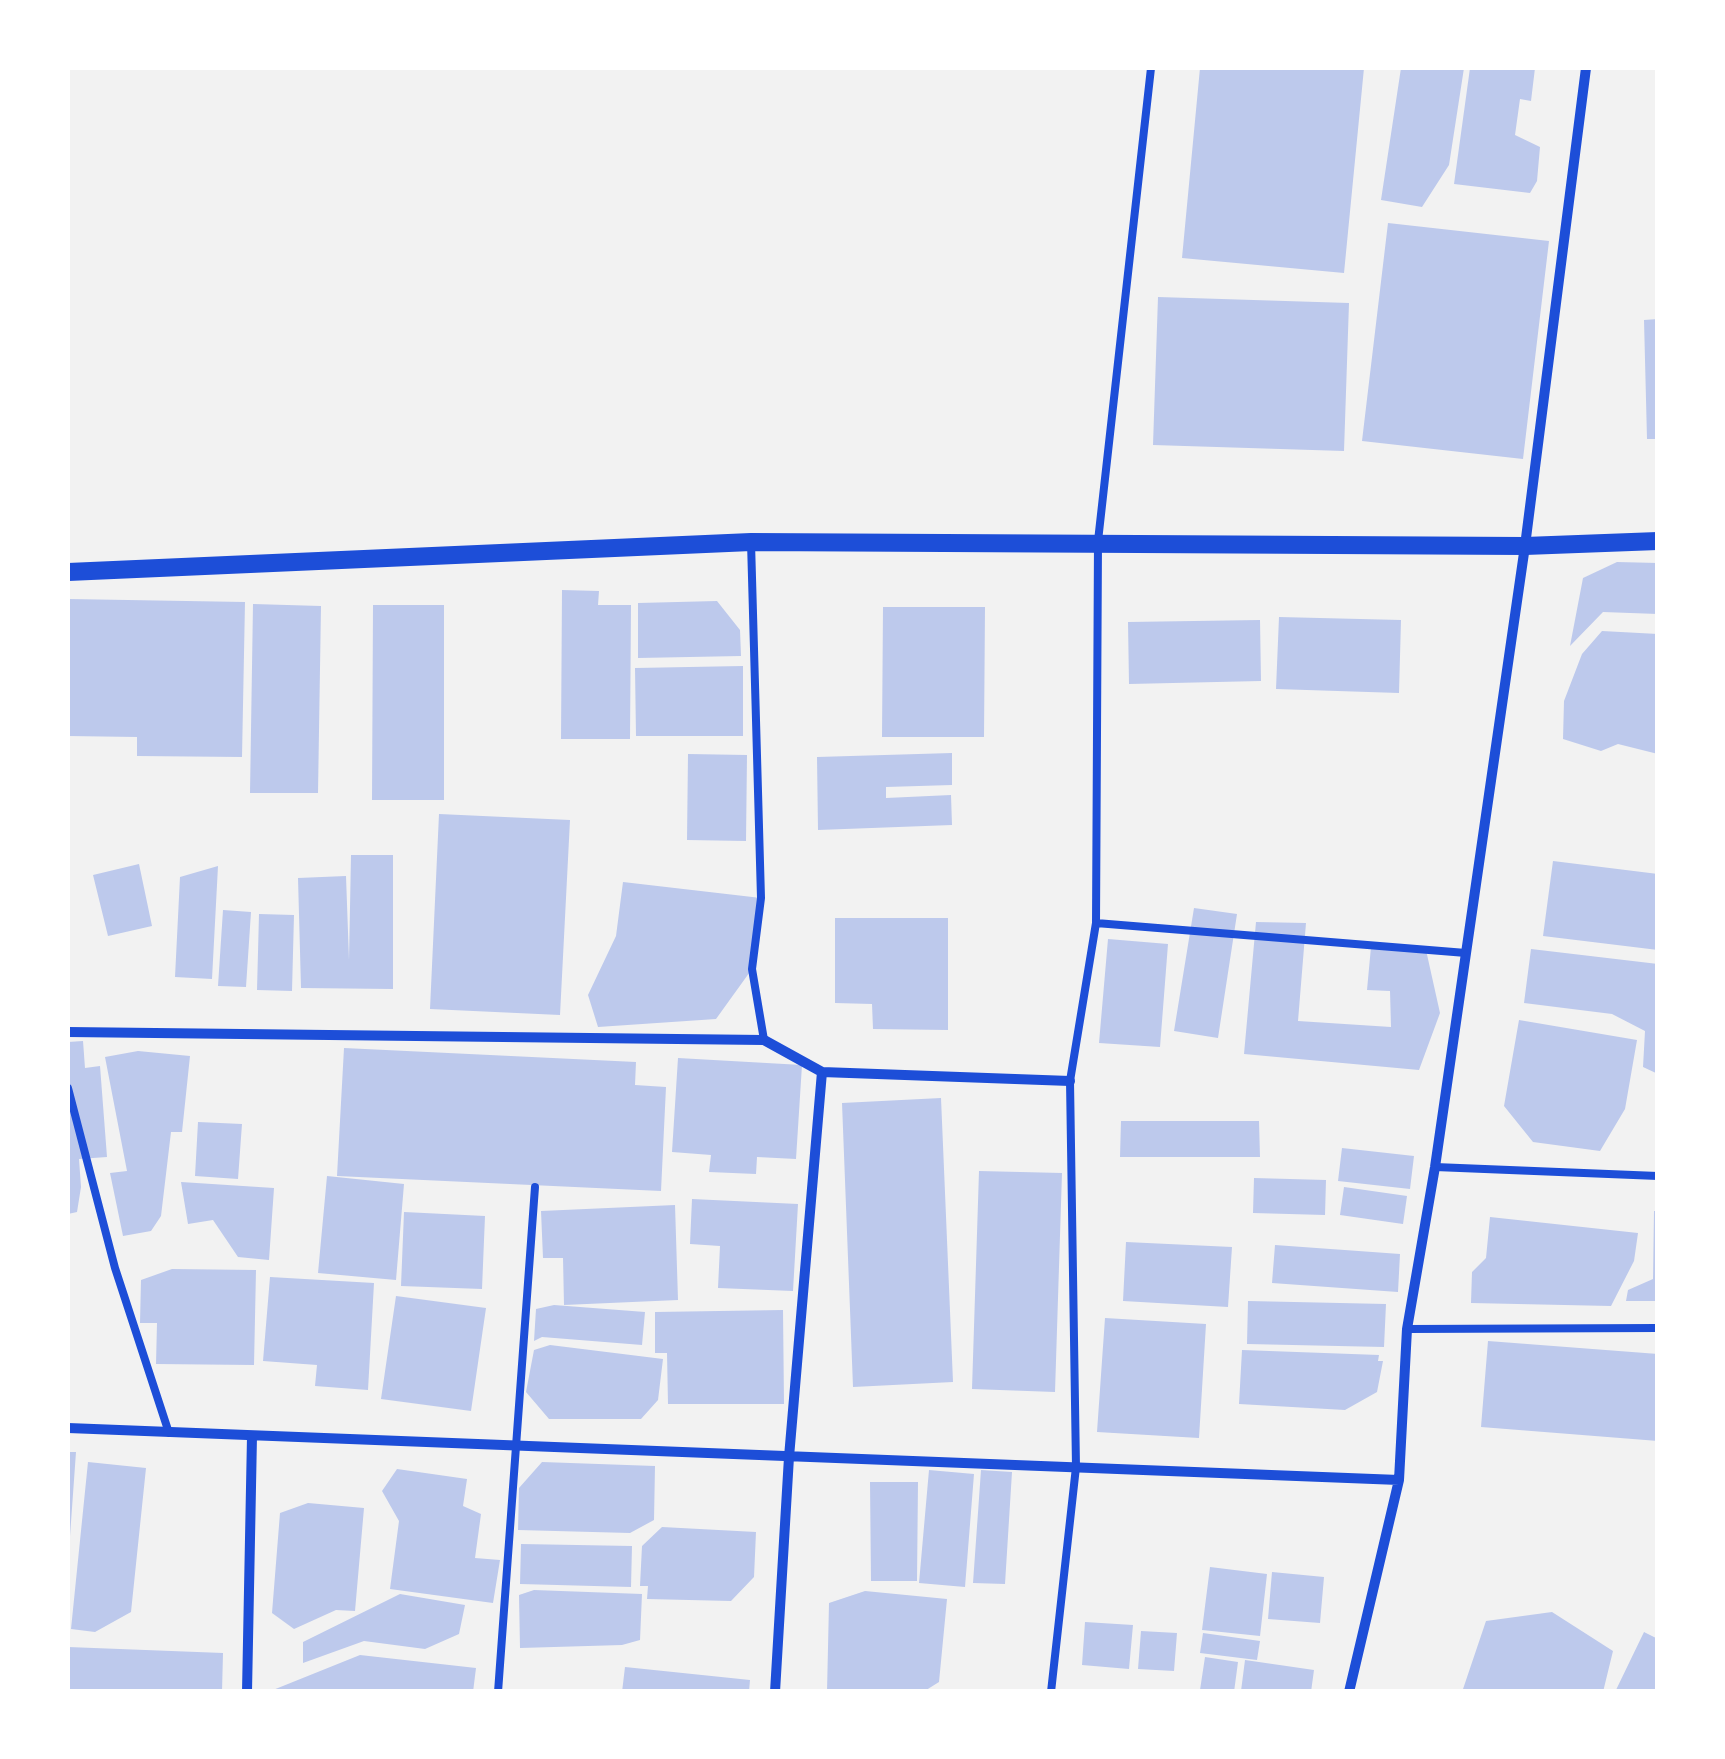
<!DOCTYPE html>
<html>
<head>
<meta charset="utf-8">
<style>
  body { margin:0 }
  #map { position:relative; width:1725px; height:1759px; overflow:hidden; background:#f2f2f2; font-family:"Public Sans",sans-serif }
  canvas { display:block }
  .frame { position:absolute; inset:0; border:70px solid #fff; pointer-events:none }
</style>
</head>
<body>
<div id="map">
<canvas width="1725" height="1759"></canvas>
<div class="frame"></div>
</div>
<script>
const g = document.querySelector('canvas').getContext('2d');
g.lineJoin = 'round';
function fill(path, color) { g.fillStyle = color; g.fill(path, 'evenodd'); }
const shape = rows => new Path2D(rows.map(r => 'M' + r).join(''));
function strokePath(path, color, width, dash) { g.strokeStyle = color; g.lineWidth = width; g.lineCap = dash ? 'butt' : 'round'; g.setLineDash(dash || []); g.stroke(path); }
const building = shape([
  [1200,68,1364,68,1344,273,1182,258],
  [1401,68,1464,68,1449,165,1422,207,1381,200],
  [1470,68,1535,68,1531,101,1520,99,1515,135,1540,147,1537,181,1530,193,1454,184],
  [1388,223,1549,241,1523,459,1362,441],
  [1158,297,1349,303,1344,451,1153,445],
  [1658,319,1658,439,1647,439,1644,320],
  [1617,562,1658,563,1658,614,1603,612,1570,646,1583,578],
  [562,590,599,591,598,605,631,605,630,739,561,739],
  [69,599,245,602,242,757,137,756,137,737,68,736],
  [717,601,740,630,741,656,638,658,638,603],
  [253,604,321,606,318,793,250,793],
  [373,605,444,605,444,800,372,800],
  [883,607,985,607,984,737,882,737],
  [1279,617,1401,620,1399,693,1276,689],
  [1260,620,1261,681,1129,684,1128,622],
  [1602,631,1658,634,1658,754,1618,744,1601,751,1563,739,1564,701,1582,654],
  [743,666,743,736,636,736,635,668],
  [952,753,952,785,886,787,886,798,951,795,952,825,818,830,817,757],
  [688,754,747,755,746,841,687,840],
  [439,814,570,820,560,1015,430,1009],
  [351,855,393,855,393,989,301,988,298,878,346,876,349,960],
  [1553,861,1658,874,1658,950,1543,936],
  [139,864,152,926,108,936,93,875],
  [218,866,212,979,175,977,180,877],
  [623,882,761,898,752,969,716,1019,598,1027,588,995,616,936],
  [1194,908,1237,914,1218,1038,1174,1031],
  [223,910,251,912,246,987,218,986],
  [259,914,294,915,292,991,257,990],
  [835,918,948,918,948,1030,873,1029,872,1004,835,1003],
  [1256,922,1306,923,1298,1021,1391,1027,1390,991,1367,990,1371,947,1426,950,1440,1013,1419,1070,1244,1054],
  [1108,939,1168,944,1160,1047,1099,1043],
  [1531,949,1658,964,1658,1074,1643,1067,1645,1031,1612,1014,1524,1003],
  [1519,1020,1637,1040,1625,1109,1600,1151,1533,1142,1504,1106],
  [83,1041,85,1068,100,1066,107,1157,79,1159,81,1187,77,1212,68,1214,68,1042],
  [344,1048,636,1062,635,1085,666,1087,661,1191,337,1176],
  [138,1051,190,1056,182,1132,171,1132,161,1216,151,1231,123,1236,110,1173,127,1171,105,1057],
  [678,1058,802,1065,796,1159,757,1157,756,1174,709,1172,711,1155,672,1152],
  [941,1098,953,1382,853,1387,842,1103],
  [1121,1121,1259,1121,1260,1157,1120,1157],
  [198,1122,242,1124,238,1179,195,1176],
  [1342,1148,1414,1156,1410,1189,1338,1181],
  [979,1171,1062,1173,1055,1392,972,1389],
  [327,1176,404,1184,396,1280,318,1273],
  [1254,1178,1326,1180,1325,1215,1253,1213],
  [181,1182,274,1188,269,1260,238,1257,213,1220,188,1224],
  [1344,1187,1407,1196,1403,1224,1340,1215],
  [692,1199,798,1204,793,1291,718,1288,720,1246,690,1244],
  [675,1205,678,1300,564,1305,563,1258,543,1258,541,1211],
  [1654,1211,1658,1211,1658,1301,1626,1301,1628,1290,1653,1279],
  [404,1212,485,1216,482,1289,401,1286],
  [1490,1217,1638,1233,1634,1261,1611,1306,1471,1303,1472,1272,1486,1258],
  [1126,1242,1232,1247,1228,1307,1123,1301],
  [1275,1245,1400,1254,1398,1292,1272,1283],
  [172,1269,256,1270,254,1365,156,1364,157,1323,140,1323,141,1280],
  [270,1277,374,1283,368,1390,315,1386,317,1365,263,1361],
  [396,1296,486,1308,471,1411,381,1399],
  [1248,1301,1386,1304,1384,1347,1247,1344],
  [554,1305,645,1312,642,1345,542,1337,534,1341,536,1309],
  [783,1310,784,1404,668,1404,667,1353,655,1353,655,1312],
  [1105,1318,1206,1324,1199,1438,1097,1432],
  [1488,1341,1658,1354,1658,1441,1481,1427],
  [550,1345,663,1359,658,1400,641,1419,549,1419,526,1392,534,1350],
  [1242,1350,1379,1355,1378,1361,1383,1361,1377,1392,1345,1410,1239,1404],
  [68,1452,76,1452,70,1536,68,1536],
  [88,1462,146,1468,131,1612,95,1632,71,1629],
  [542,1462,655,1466,654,1520,630,1533,518,1530,519,1488],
  [397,1469,467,1479,463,1506,481,1514,475,1558,500,1560,493,1603,390,1589,399,1521,382,1491],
  [929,1470,974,1474,965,1587,919,1583],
  [981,1470,1012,1472,1005,1584,973,1583],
  [870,1482,918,1482,917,1581,871,1581],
  [308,1503,364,1508,355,1611,336,1610,294,1629,272,1613,280,1513],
  [662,1527,756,1532,754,1577,731,1601,647,1599,648,1586,640,1586,642,1546],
  [521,1544,632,1546,631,1587,520,1584],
  [1210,1567,1267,1574,1260,1636,1202,1630],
  [1272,1572,1324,1577,1320,1623,1268,1619],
  [534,1590,642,1594,640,1640,622,1645,520,1648,519,1595],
  [865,1591,947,1599,939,1682,923,1692,827,1692,829,1603],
  [400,1594,465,1605,459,1634,425,1649,364,1641,303,1663,303,1642],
  [1552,1612,1613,1651,1603,1692,1462,1692,1486,1621],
  [1085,1622,1133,1625,1129,1669,1082,1665],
  [1141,1631,1177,1633,1174,1671,1138,1669],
  [1644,1632,1658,1639,1658,1692,1615,1692],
  [1203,1633,1260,1641,1257,1660,1200,1653],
  [68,1647,223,1653,222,1692,68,1692],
  [360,1655,476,1668,473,1692,268,1692],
  [1205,1657,1238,1662,1234,1692,1200,1690],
  [1245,1660,1314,1670,1311,1692,1241,1691],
  [625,1667,750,1680,749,1692,622,1692]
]);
const service = shape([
  [751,542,761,898,752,969,764,1040],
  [1096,923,1466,953],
  [68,1088,115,1268,169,1433],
  [1435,1167,1658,1176],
  [1407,1329,1658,1328],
  [498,1692,535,1187],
  [1051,1692,1076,1467,1070,1081,1096,923,1098,541,1151,68]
]);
const minor = shape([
  [68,1032,764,1040,822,1072,1070,1081],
  [68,1428,1399,1480],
  [247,1692,252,1436],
  [775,1692,789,1457,822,1072],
  [1349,1692,1399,1480,1407,1329,1435,1167,1525,546,1586,68]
]);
const tertiary = shape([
  [68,572,751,542,1525,546,1658,541]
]);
fill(building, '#bdc9ec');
strokePath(service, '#1d4ed8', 8);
strokePath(minor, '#1d4ed8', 10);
strokePath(tertiary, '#1d4ed8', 18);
</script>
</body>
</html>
